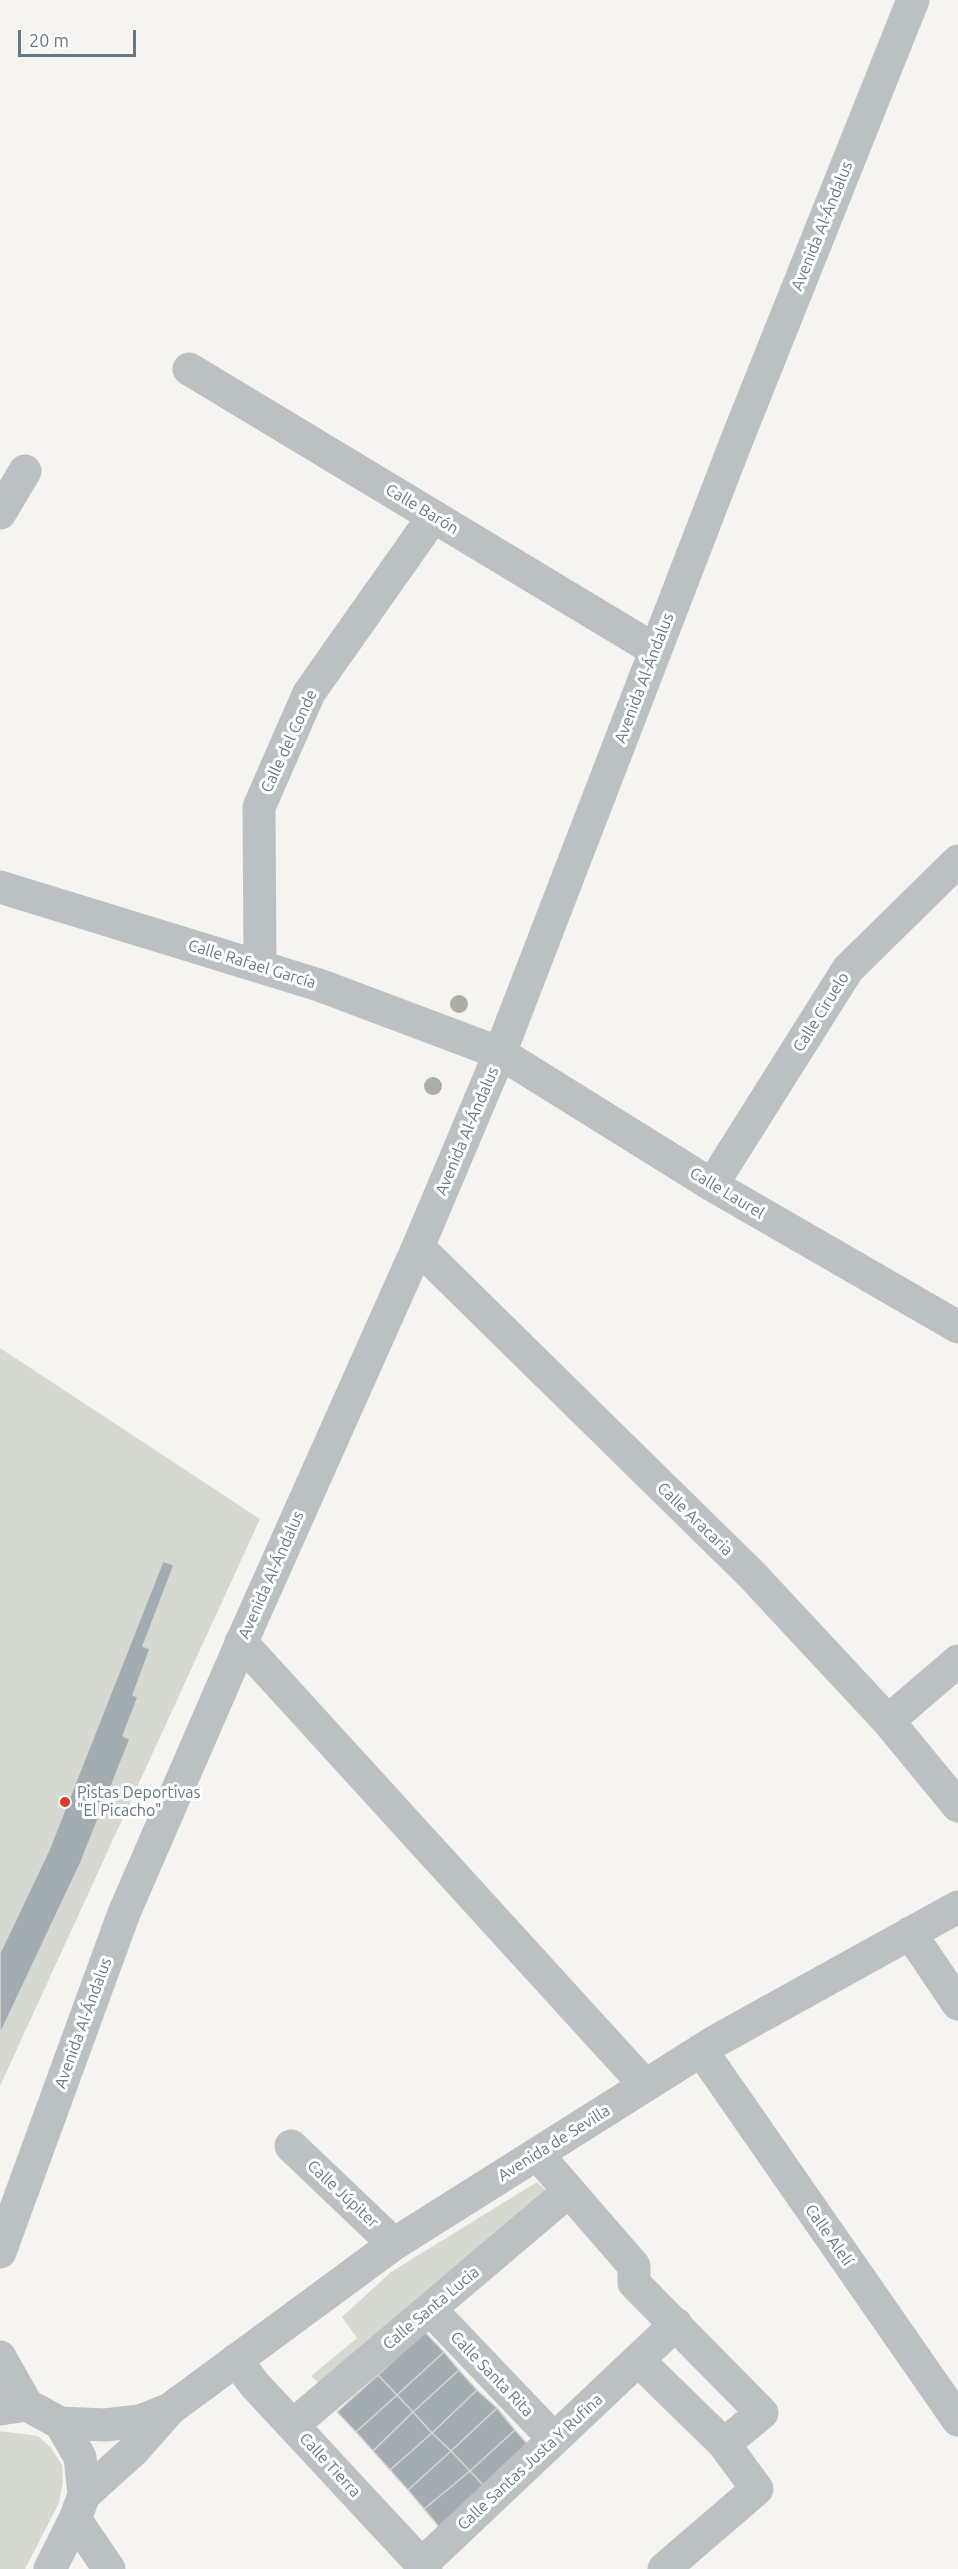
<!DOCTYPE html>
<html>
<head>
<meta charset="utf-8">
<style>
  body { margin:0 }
  #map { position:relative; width:958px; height:2569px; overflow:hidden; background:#f5f4f1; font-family:Ubuntu,sans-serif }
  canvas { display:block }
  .scale { position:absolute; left:18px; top:30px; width:118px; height:27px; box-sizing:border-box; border:3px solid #657981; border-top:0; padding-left:8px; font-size:18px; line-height:21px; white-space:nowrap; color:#657981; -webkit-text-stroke:4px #fff; paint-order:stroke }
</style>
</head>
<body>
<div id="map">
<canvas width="958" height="2569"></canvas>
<div class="scale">20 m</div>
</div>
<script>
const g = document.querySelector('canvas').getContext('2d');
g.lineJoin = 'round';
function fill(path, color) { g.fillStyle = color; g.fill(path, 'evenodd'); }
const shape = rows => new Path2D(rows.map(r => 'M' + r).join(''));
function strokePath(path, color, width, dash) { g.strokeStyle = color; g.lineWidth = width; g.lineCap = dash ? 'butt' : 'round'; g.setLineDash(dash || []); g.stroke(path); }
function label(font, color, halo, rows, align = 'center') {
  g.font = font + ' Ubuntu,sans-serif'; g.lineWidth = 6; g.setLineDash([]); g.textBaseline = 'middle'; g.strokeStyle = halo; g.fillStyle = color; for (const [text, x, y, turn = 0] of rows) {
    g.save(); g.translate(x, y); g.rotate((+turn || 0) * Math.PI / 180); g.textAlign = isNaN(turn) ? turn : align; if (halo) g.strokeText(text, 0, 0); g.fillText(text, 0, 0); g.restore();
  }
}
const green = shape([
  [0,1348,260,1519,0,2086],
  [537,2182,550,2195,326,2389,311,2376,357,2338,342,2317,391,2272],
  [0,2431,38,2436,51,2448,62,2465,63,2481,59,2503,25,2569,0,2569]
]);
const building = shape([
  [163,1561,174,1565,143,1646,150,1649,133,1695,138,1697,123,1736,130,1739,81,1862,0,2034,0,1953,49,1850,163,1561],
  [425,2332,444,2352,397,2395,378,2375,425,2332],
  [444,2352,459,2370,413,2412,397,2395,444,2352],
  [459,2370,477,2390,432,2433,413,2412,459,2370],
  [378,2375,397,2395,356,2432,337,2412,378,2375],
  [477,2390,497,2408,451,2451,432,2433,477,2390],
  [397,2395,413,2412,373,2451,356,2432,397,2395],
  [497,2408,515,2430,470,2471,451,2451,497,2408],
  [413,2412,432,2433,390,2470,373,2451,413,2412],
  [515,2430,530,2447,485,2487,470,2471,515,2430],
  [432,2433,451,2451,408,2490,390,2470,432,2433],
  [451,2451,470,2471,424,2509,408,2490,451,2451],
  [470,2471,485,2487,439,2527,424,2509,470,2471]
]);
const minor = shape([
  [189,369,655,650],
  [0,513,25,471],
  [0,887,319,985,500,1053,712,1185,958,1327],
  [260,967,259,807,309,693,433,517],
  [712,1185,848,969,958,861],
  [418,1247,752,1575,888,1721,958,1806],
  [241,1642,645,2085],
  [888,1721,958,1661],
  [910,1933,958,2004],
  [701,2050,958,2420],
  [291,2146,394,2244],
  [537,2154,634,2266,634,2283,762,2413,724,2444,757,2489,664,2569],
  [0,2252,124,1913,243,1639,418,1247,500,1053,736,442,913,0],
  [430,2309,554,2439],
  [0,2357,27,2405],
  [236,2360,255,2385,426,2569],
  [638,2360,724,2444],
  [0,2409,27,2405,60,2423,80,2457,84,2495,75,2519,50,2569],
  [60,2423,105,2425,140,2421,170,2409],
  [293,2425,569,2191],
  [84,2495,133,2451,170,2409,394,2244,716,2041,958,1907],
  [75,2519,109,2569],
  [422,2564,676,2324]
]);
const trees = [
  [459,1004],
  [433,1086]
];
const markers = [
  [65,1802,6,"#da392b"]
];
const streetNames = [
  ["Avenida Al-Ándalus",822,226,-68],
  ["Calle Barón",422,509,31],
  ["Avenida Al-Ándalus",644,678,-69],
  ["Calle del Conde",289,741,-65],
  ["Calle Rafael García",252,964,17],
  ["Calle Ciruelo",821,1012,-58],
  ["Avenida Al-Ándalus",467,1131,-67],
  ["Calle Laurel",727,1193,31],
  ["Calle Aracaria",695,1519,44],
  ["Avenida Al-Ándalus",271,1575,-66],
  ["Avenida Al-Ándalus",83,2023,-70],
  ["Avenida de Sevilla",554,2143,-32],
  ["Calle Júpiter",343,2194,43],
  ["Calle Alelí",829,2235,55],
  ["Calle Santa Lucia",431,2308,-40],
  ["Calle Santa Rita",492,2374,46],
  ["Calle Santas Justa Y Rufina",530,2462,-43],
  ["Calle Tierra",330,2465,47]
];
const poiNames = [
  ["Pistas Deportivas",77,1793],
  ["\"El Picacho\"",77,1811]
];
fill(green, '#d5d9d0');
fill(building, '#a3adb1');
strokePath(building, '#d6d6d4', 1.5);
strokePath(minor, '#bbc1c3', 33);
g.fillStyle = '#a9b0a3';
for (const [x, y] of trees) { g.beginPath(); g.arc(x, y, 9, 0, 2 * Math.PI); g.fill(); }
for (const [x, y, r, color] of markers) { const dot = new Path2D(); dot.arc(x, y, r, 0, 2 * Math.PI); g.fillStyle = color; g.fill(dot); strokePath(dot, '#fff', 2); }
label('16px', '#657981', '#fff', streetNames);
label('16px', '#657981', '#fff', poiNames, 'left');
</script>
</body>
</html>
